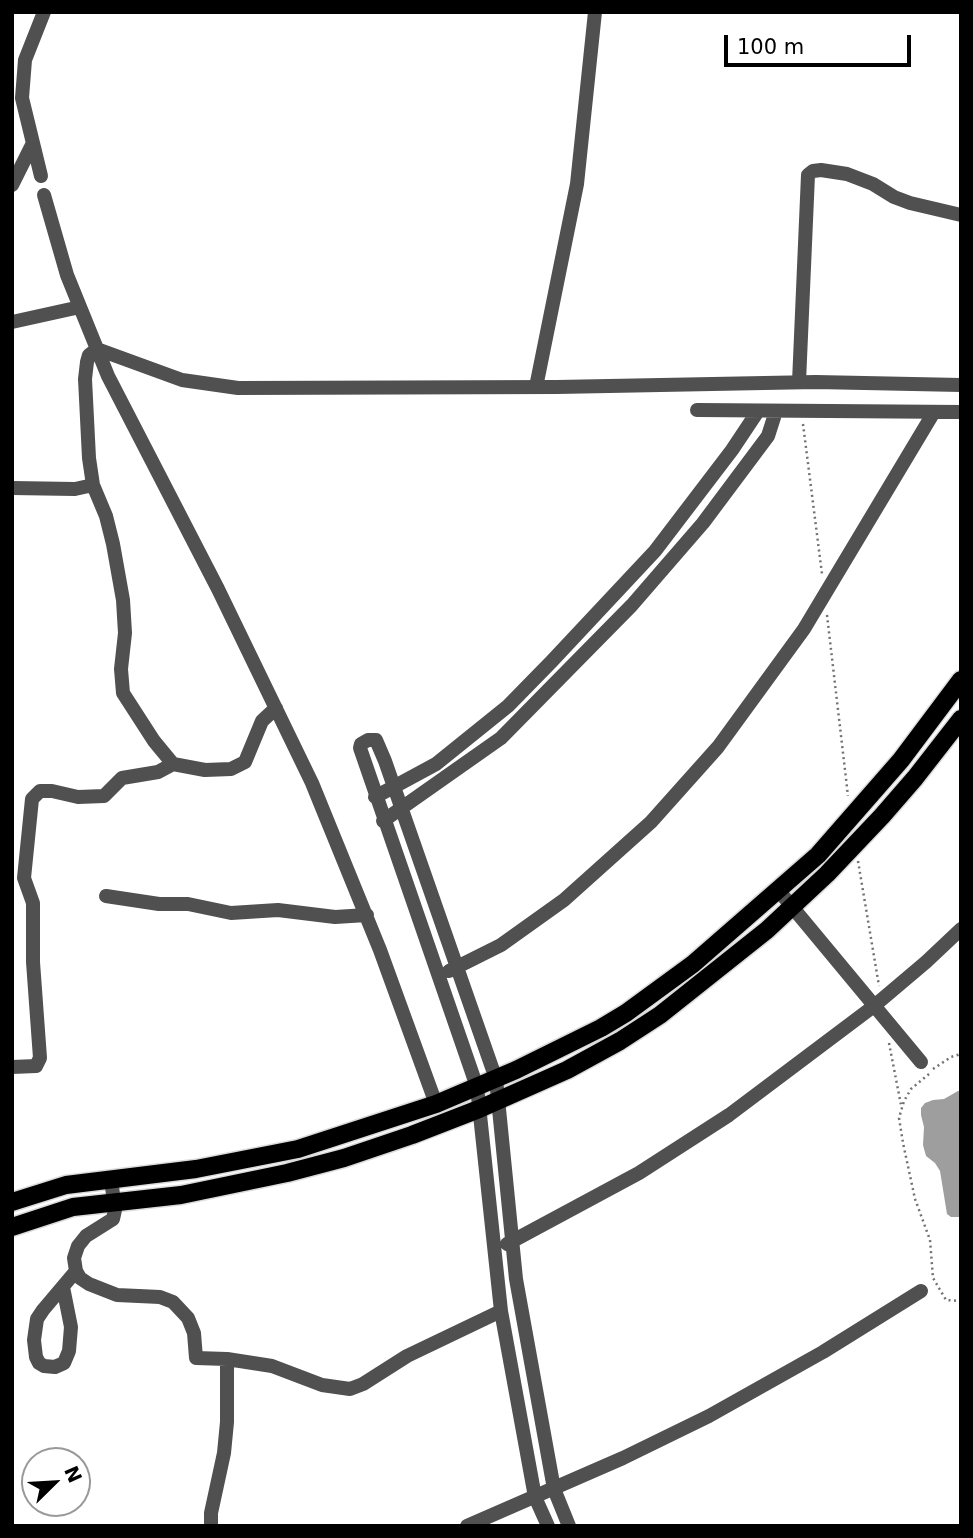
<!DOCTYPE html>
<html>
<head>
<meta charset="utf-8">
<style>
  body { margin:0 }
  #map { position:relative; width:973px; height:1538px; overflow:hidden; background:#fff; font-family:"DejaVu Sans",sans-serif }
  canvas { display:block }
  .frame { position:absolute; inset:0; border:14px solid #000; pointer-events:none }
  .north { position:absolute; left:21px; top:1447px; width:70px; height:70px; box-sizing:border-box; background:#fff; border:2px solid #999; border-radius:50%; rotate:66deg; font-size:19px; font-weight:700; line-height:28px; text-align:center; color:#000 }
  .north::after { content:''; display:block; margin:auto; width:24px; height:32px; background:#000; clip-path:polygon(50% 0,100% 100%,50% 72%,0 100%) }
  .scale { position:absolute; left:724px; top:35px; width:187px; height:32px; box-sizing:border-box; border:4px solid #000; border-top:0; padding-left:9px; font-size:21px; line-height:24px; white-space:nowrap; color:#000; -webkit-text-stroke:5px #fff; paint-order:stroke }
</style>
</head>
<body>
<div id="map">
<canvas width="973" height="1538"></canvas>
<div class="frame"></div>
<div class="north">N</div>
<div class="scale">100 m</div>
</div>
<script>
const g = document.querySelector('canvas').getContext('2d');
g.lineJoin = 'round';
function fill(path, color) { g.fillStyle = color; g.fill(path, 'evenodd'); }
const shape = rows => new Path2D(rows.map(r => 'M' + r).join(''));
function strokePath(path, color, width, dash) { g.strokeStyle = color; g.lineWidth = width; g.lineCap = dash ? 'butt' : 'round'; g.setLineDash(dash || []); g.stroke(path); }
const water = shape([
  [958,1091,961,1091,960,1217,951,1217,947,1214,940,1171,935,1163,926,1156,923,1145,924,1127,921,1115,921,1108,925,1103,933,1100,944,1099]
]);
const path = shape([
  [803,424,822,574],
  [827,615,848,796],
  [858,861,879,986],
  [889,1043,901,1105],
  [933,1069,951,1057,961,1054],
  [929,1074,911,1089,904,1101,899,1118,903,1143,915,1199,930,1240,933,1278,946,1300,961,1301]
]);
const minor = shape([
  [41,176,22,98,25,60,44,12],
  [12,185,33,143],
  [44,195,67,275,108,376,218,589,312,783,380,950,436,1104],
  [12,322,80,307],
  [799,382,808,175,813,171,821,170,847,174,873,184,894,197,910,203,961,215],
  [536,387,577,184,595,12],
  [697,410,961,412],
  [12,488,75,489,93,485],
  [276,708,262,721,245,762,231,769,205,770,173,764,154,741,123,693,121,669,125,633,123,600,113,544,106,516,93,485,89,458,85,379,87,362,89,355,97,349,182,380,238,388,557,387,816,382,961,385],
  [375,797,436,764,508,706,552,661,655,551,732,450,758,411],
  [383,821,501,738,632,605,703,523,768,436,776,411],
  [779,891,921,1062],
  [106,896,159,904,188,904,231,913,278,910,335,917,367,915],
  [449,971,501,945,564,900,651,822,718,747,804,629,934,412],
  [12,1067,36,1066,40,1058,33,962,33,903,24,878,32,799,40,791,52,791,78,797,104,796,122,778,158,772,173,764],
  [111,1179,115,1210,113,1219,86,1236,78,1246,74,1258,76,1271,80,1278,89,1284,117,1295,160,1297,173,1302,188,1318,194,1333,196,1358,227,1359,272,1366,322,1385,350,1389,363,1384,407,1356,501,1311],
  [507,1244,639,1173,729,1115,874,1006,926,962,961,929],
  [63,1287,71,1327,69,1351,64,1363,55,1367,44,1366,39,1363,36,1357,34,1340,37,1319,43,1310,76,1271],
  [211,1526,211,1513,224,1453,227,1422,227,1359],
  [467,1526,623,1458,709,1416,823,1352,921,1291],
  [548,1526,535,1497,501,1311,477,1087,360,748,361,744,368,740,376,740,385,761,496,1079,516,1279,554,1489,569,1526]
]);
const major = shape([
  [12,1202,66,1185,196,1169,298,1149,436,1104,516,1070,601,1028,626,1013,693,964,818,855,901,760,961,680],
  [12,1227,73,1207,181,1195,287,1173,344,1158,412,1135,479,1109,567,1070,620,1041,660,1015,767,930,827,874,882,816,915,778,961,719]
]);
fill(water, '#9e9e9e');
strokePath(major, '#dbdbdb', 21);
strokePath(path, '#727272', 2.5, [2, 3.5]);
strokePath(minor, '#505050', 14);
strokePath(major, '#000', 18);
</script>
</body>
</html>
